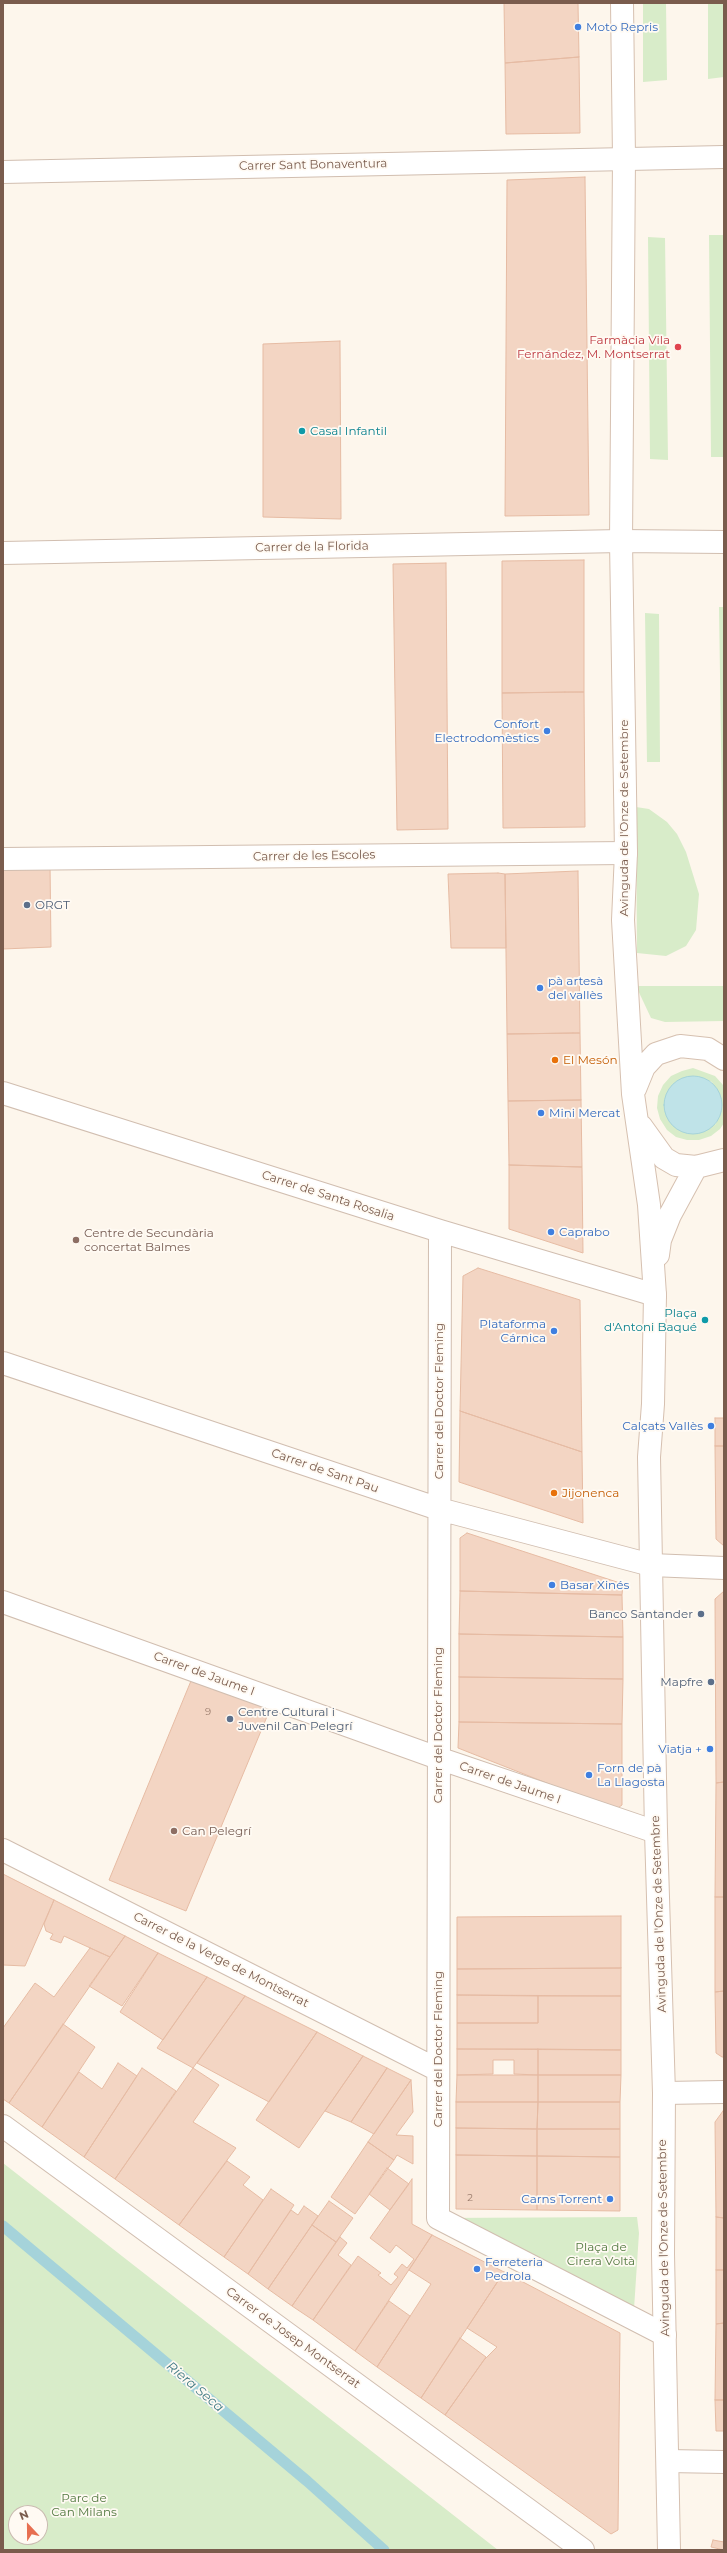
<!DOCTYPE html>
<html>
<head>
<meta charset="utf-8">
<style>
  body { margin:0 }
  #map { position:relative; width:727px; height:2553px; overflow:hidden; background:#fdf6ec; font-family:Montserrat,sans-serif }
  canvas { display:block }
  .frame { position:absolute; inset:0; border:4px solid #7a5c4d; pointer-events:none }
  .north { position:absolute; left:8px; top:2505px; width:40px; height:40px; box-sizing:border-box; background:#fffaf3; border:1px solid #cabbb1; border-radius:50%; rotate:338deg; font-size:11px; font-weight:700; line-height:16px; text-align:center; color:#7a5c4d }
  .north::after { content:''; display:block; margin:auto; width:14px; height:18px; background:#e76f51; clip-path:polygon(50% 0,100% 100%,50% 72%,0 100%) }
</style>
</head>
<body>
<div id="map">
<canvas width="727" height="2553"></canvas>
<div class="frame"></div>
<div class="north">N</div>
</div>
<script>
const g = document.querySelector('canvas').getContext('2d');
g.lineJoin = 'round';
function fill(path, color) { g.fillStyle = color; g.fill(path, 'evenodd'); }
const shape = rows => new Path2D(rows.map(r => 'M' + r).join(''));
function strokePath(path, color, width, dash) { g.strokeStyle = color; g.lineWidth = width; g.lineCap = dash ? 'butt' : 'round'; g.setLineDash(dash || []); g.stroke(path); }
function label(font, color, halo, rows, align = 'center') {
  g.font = font + ' Montserrat,sans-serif'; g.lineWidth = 3.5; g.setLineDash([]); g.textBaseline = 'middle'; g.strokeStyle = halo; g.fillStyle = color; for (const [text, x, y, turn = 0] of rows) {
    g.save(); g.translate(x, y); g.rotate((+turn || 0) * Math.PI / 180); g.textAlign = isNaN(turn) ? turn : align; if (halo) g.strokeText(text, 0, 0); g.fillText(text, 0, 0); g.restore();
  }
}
const green = shape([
  [643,3,666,3,667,80,643,82],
  [708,3,724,3,724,77,708,79],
  [709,235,724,235,724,457,711,457],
  [648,237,665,238,668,460,650,459],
  [719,607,724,607,724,947],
  [645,613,659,614,660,762,647,762],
  [636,807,649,809,667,822,677,834,686,852,699,894,696,930,686,946,666,956,637,953],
  [636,986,724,986,724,1021,665,1022,651,1018],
  [693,1068,715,1076,723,1085,724,1123,720,1129,711,1136,699,1140,687,1140,676,1137,667,1130,660,1119,657,1108,658,1096,663,1085,671,1076,682,1071],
  [694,1076,712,1082,722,1107,715,1125],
  [3,2163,498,2550,3,2550],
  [16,2513,40,2513,40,2537,16,2537],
  [637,2217,639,2233,634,2309,438,2218]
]);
const water = shape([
  '664 1105a29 29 0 1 1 58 0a29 29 0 1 1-58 0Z'
]);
const stream = shape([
  [3,2226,307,2481,384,2550]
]);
const building = shape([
  [504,3,578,3,579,57,505,63,504,3],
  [579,57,580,133,506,134,505,63,579,57],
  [585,177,589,515,505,516,507,180,585,177],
  [340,341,341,519,263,517,263,344,340,341],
  [584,560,584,692,502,693,502,561,584,560],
  [446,563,448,829,397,830,393,564,446,563],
  [565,692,584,692,585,827,503,828,502,693,565,692],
  [50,863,51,947,3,949,3,864,50,863],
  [578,871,580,1033,507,1034,505,874,578,871],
  [498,873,505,874,506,948,451,948,448,874,498,873],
  [573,1033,580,1033,581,1100,508,1101,507,1034,573,1033],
  [581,1100,582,1167,509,1165,508,1101,581,1100],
  [509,1165,582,1167,583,1253,509,1229,509,1165],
  [478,1268,580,1300,582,1452,460,1411,463,1276,478,1268],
  [460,1411,582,1452,583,1523,459,1482,460,1411],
  [715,1418,724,1418,724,1446,715,1446,715,1418],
  [715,1446,724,1446,724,1546,716,1539,715,1446],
  [467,1533,623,1584,622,1595,460,1591,460,1538,467,1533],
  [460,1591,622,1595,623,1637,459,1634,460,1591],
  [724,1591,724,1782,716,1783,715,1599,724,1591],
  [459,1634,623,1637,623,1679,459,1677,459,1634],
  [193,1676,271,1707,186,1911,109,1880,193,1676],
  [459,1677,623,1679,622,1724,459,1722,459,1677],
  [459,1722,622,1724,622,1805,615,1810,458,1748,459,1722],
  [724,1782,724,1897,715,1897,716,1783,724,1782],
  [3,1874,54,1900,25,1966,3,1965,3,1874],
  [715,1897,724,1897,724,1991,715,1992,715,1897],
  [54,1900,125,1936,110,1957,64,1936,61,1943,50,1939,53,1934,46,1931,44,1924,54,1900],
  [621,1916,621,1968,457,1969,457,1917,621,1916],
  [125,1936,158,1953,122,2006,89,1986,125,1936],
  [90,1948,110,1957,9,2103,3,2099,3,2028,35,1983,54,1997,90,1948],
  [158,1953,207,1977,163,2040,120,2012,158,1953],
  [621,1968,621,1996,457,1995,457,1969,621,1968],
  [207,1977,245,1996,193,2068,157,2048,207,1977],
  [724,1991,724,2057,722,2057,716,2053,715,1992,724,1991],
  [457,1995,538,1996,538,2023,457,2023,457,1995],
  [245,1996,317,2032,269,2102,197,2063,245,1996],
  [538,1996,621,1996,621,2050,457,2049,457,2023,538,2023,538,1996],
  [63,2024,95,2047,42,2127,9,2103,63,2024],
  [317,2032,363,2056,299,2148,256,2120,317,2032],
  [457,2049,538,2049,538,2075,514,2074,514,2060,493,2060,493,2074,457,2075,457,2049],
  [538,2049,621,2050,621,2075,538,2075,538,2049],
  [363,2056,387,2068,351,2122,325,2111,363,2056],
  [118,2063,137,2076,84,2157,42,2127,79,2072,102,2089,118,2063],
  [142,2068,176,2091,115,2179,84,2157,142,2068],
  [193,2068,219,2085,193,2122,236,2148,179,2225,115,2179,193,2068],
  [387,2068,411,2080,374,2134,351,2122,387,2068],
  [457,2075,538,2075,538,2102,456,2102,457,2075],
  [538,2075,621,2075,620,2102,538,2102,538,2075],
  [411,2080,413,2112,396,2135,413,2136,413,2164,397,2155,394,2160,368,2142,411,2080],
  [456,2102,538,2102,537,2129,456,2128,456,2102],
  [538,2102,620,2102,620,2129,537,2129,538,2102],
  [723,2111,724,2111,724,2218,716,2217,715,2122,723,2111],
  [456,2128,537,2129,537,2156,456,2155,456,2128],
  [537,2129,620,2129,620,2157,537,2156,537,2129],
  [368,2142,394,2160,355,2214,331,2197,368,2142],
  [456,2155,537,2156,537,2210,456,2209,456,2155],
  [537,2156,620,2157,620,2211,537,2210,537,2156],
  [227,2161,250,2177,243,2185,263,2200,224,2257,179,2225,227,2161],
  [387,2168,409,2184,390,2210,369,2194,387,2168],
  [412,2179,412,2224,432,2235,355,2351,313,2320,358,2256,381,2273,378,2275,391,2285,398,2277,394,2274,402,2264,407,2268,414,2259,396,2245,390,2253,370,2238,412,2179],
  [271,2189,294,2205,248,2274,224,2257,271,2189],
  [329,2201,353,2218,336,2242,312,2225,329,2201],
  [304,2206,318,2216,268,2289,248,2274,291,2210,298,2215,304,2206],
  [716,2217,724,2218,724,2270,716,2270,716,2217],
  [312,2225,336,2242,292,2306,268,2289,312,2225],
  [432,2235,504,2272,421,2398,377,2367,431,2284,409,2270,432,2235],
  [340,2237,347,2243,338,2255,351,2265,313,2320,292,2306,340,2237],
  [716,2270,724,2270,724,2323,716,2324,716,2270],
  [504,2272,620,2333,618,2530,611,2534,445,2415,484,2360,497,2347,467,2328,504,2272],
  [389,2301,410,2316,377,2367,355,2351,389,2301],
  [724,2323,724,2400,715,2400,716,2324,724,2323],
  [460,2338,486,2357,445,2415,421,2398,460,2338],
  [715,2400,724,2400,724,2431,716,2431,715,2400],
  [713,2540,724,2542,724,2550,711,2547,713,2540]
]);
const street = shape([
  [3,172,724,157],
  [3,553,621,541,724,542],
  [3,859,626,853],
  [3,1093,440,1231,655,1295],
  [440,1231,438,2218,665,2335],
  [3,1363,439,1509,651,1565,724,1568],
  [3,1602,438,1758,656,1832],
  [3,1850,438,2070],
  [664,2093,724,2092],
  [3,2126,583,2550],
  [668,2461,724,2462]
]);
const secondary = shape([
  [622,3,624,158,621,541,626,853,623,920,633,1094,649,1205,655,1295,653,1404,649,1457,656,1832,664,2093,663,2254,669,2550],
  [635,1089,644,1067,656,1054,680,1046,708,1049,724,1059],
  [641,1126,664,1158,676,1165,696,1167,724,1160],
  [658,1255,660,1240,670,1215,696,1167]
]);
const markers = [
  [578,27,4,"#3f7fe0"],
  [678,347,4,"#e0444e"],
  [302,431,4,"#0f9aa8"],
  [547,731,4,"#3f7fe0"],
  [27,905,4,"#5c6f8a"],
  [540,988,4,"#3f7fe0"],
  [555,1060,4,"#e8710a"],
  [541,1113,4,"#3f7fe0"],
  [551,1232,4,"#3f7fe0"],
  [76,1240,4,"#8d6e63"],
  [705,1320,4,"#0f9aa8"],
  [554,1331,4,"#3f7fe0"],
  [711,1426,4,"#3f7fe0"],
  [554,1493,4,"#e8710a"],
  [552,1585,4,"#3f7fe0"],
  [701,1614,4,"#5c6f8a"],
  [711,1682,4,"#5c6f8a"],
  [230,1719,4,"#5c6f8a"],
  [710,1749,4,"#3f7fe0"],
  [589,1775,4,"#3f7fe0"],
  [174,1831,4,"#8d6e63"],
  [610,2199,4,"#3f7fe0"],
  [477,2269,4,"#3f7fe0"]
];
const numberNames = [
  ["9",208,1712],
  ["2",470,2198]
];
const shopNames = [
  ["Moto Repris",586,27],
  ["Confort",539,724,"right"],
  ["Electrodomèstics",539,738,"right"],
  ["pà artesà",548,981],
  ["del vallès",548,995],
  ["Mini Mercat",549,1113],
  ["Caprabo",559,1232],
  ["Plataforma",546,1324,"right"],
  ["Cárnica",546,1338,"right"],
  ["Calçats Vallès",703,1426,"right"],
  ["Basar Xinés",560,1585],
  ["Viatja +",702,1749,"right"],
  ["Forn de pà",597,1768],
  ["La Llagosta",597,1782],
  ["Carns Torrent",602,2199,"right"],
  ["Ferreteria",485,2262],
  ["Pedrola",485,2276]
];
const streetNames = [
  ["Carrer Sant Bonaventura",313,165,-1],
  ["Carrer de la Florida",312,547,-1],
  ["Avinguda de l'Onze de Setembre",624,818,-90],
  ["Carrer de les Escoles",314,856,-1],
  ["Carrer de Santa Rosalia",328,1196,18],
  ["Carrer del Doctor Fleming",439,1401,-90],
  ["Carrer de Sant Pau",325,1471,19],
  ["Carrer de Jaume I",204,1674,20],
  ["Carrer del Doctor Fleming",438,1725,-90],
  ["Carrer de Jaume I",510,1783,19],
  ["Avinguda de l'Onze de Setembre",659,1914,-92],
  ["Carrer de la Verge de Montserrat",221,1960,27],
  ["Carrer del Doctor Fleming",438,2049,-90],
  ["Avinguda de l'Onze de Setembre",664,2238,-91],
  ["Carrer de Josep Montserrat",293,2338,36]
];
const healthNames = [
  ["Farmàcia Vila",670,340],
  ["Fernández, M. Montserrat",670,354]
];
const cultureNames = [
  ["Casal Infantil",310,431],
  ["Plaça",697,1313,"right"],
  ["d'Antoni Baqué",697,1327,"right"]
];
const serviceNames = [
  ["ORGT",35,905],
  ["Banco Santander",693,1614,"right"],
  ["Mapfre",703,1682,"right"],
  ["Centre Cultural i",238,1712],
  ["Juvenil Can Pelegrí",238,1726]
];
const foodNames = [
  ["El Mesón",563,1060],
  ["Jijonenca",562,1493]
];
const educationNames = [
  ["Centre de Secundària",84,1233],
  ["concertat Balmes",84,1247],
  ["Can Pelegrí",182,1831]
];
const parkNames = [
  ["Plaça de",601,2247],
  ["Cirera Voltà",601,2261],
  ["Parc de",84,2498],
  ["Can Milans",84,2512]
];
const waterNames = [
  ["Riera Seca",195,2387,40]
];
fill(green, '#d8ecc9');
fill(water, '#bfe3e8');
strokePath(water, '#a5d3da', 1);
strokePath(stream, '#a5d3da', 11);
fill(building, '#f3d5c3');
strokePath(building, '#e6bba3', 1);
strokePath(street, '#d1beb0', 24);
strokePath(secondary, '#d6c0b0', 24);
strokePath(street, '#fff', 22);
strokePath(secondary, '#fff', 22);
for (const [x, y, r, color] of markers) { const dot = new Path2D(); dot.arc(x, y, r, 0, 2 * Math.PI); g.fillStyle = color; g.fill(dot); strokePath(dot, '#fffaf3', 1.5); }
label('10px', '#987a6a', null, numberNames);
label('12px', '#366cbe', '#fffaf3', shopNames, 'left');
label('12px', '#7a5c4d', '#fffaf3', streetNames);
label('12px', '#be3a42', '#fffaf3', healthNames, 'right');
label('12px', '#0d838f', '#fffaf3', cultureNames, 'left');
label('12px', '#4e5e75', '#fffaf3', serviceNames, 'left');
label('12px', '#c56008', '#fffaf3', foodNames, 'left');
label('12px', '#785e54', '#fffaf3', educationNames, 'left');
label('12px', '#537a41', '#fffaf3', parkNames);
label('italic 13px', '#437c86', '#fffaf3', waterNames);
</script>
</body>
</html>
